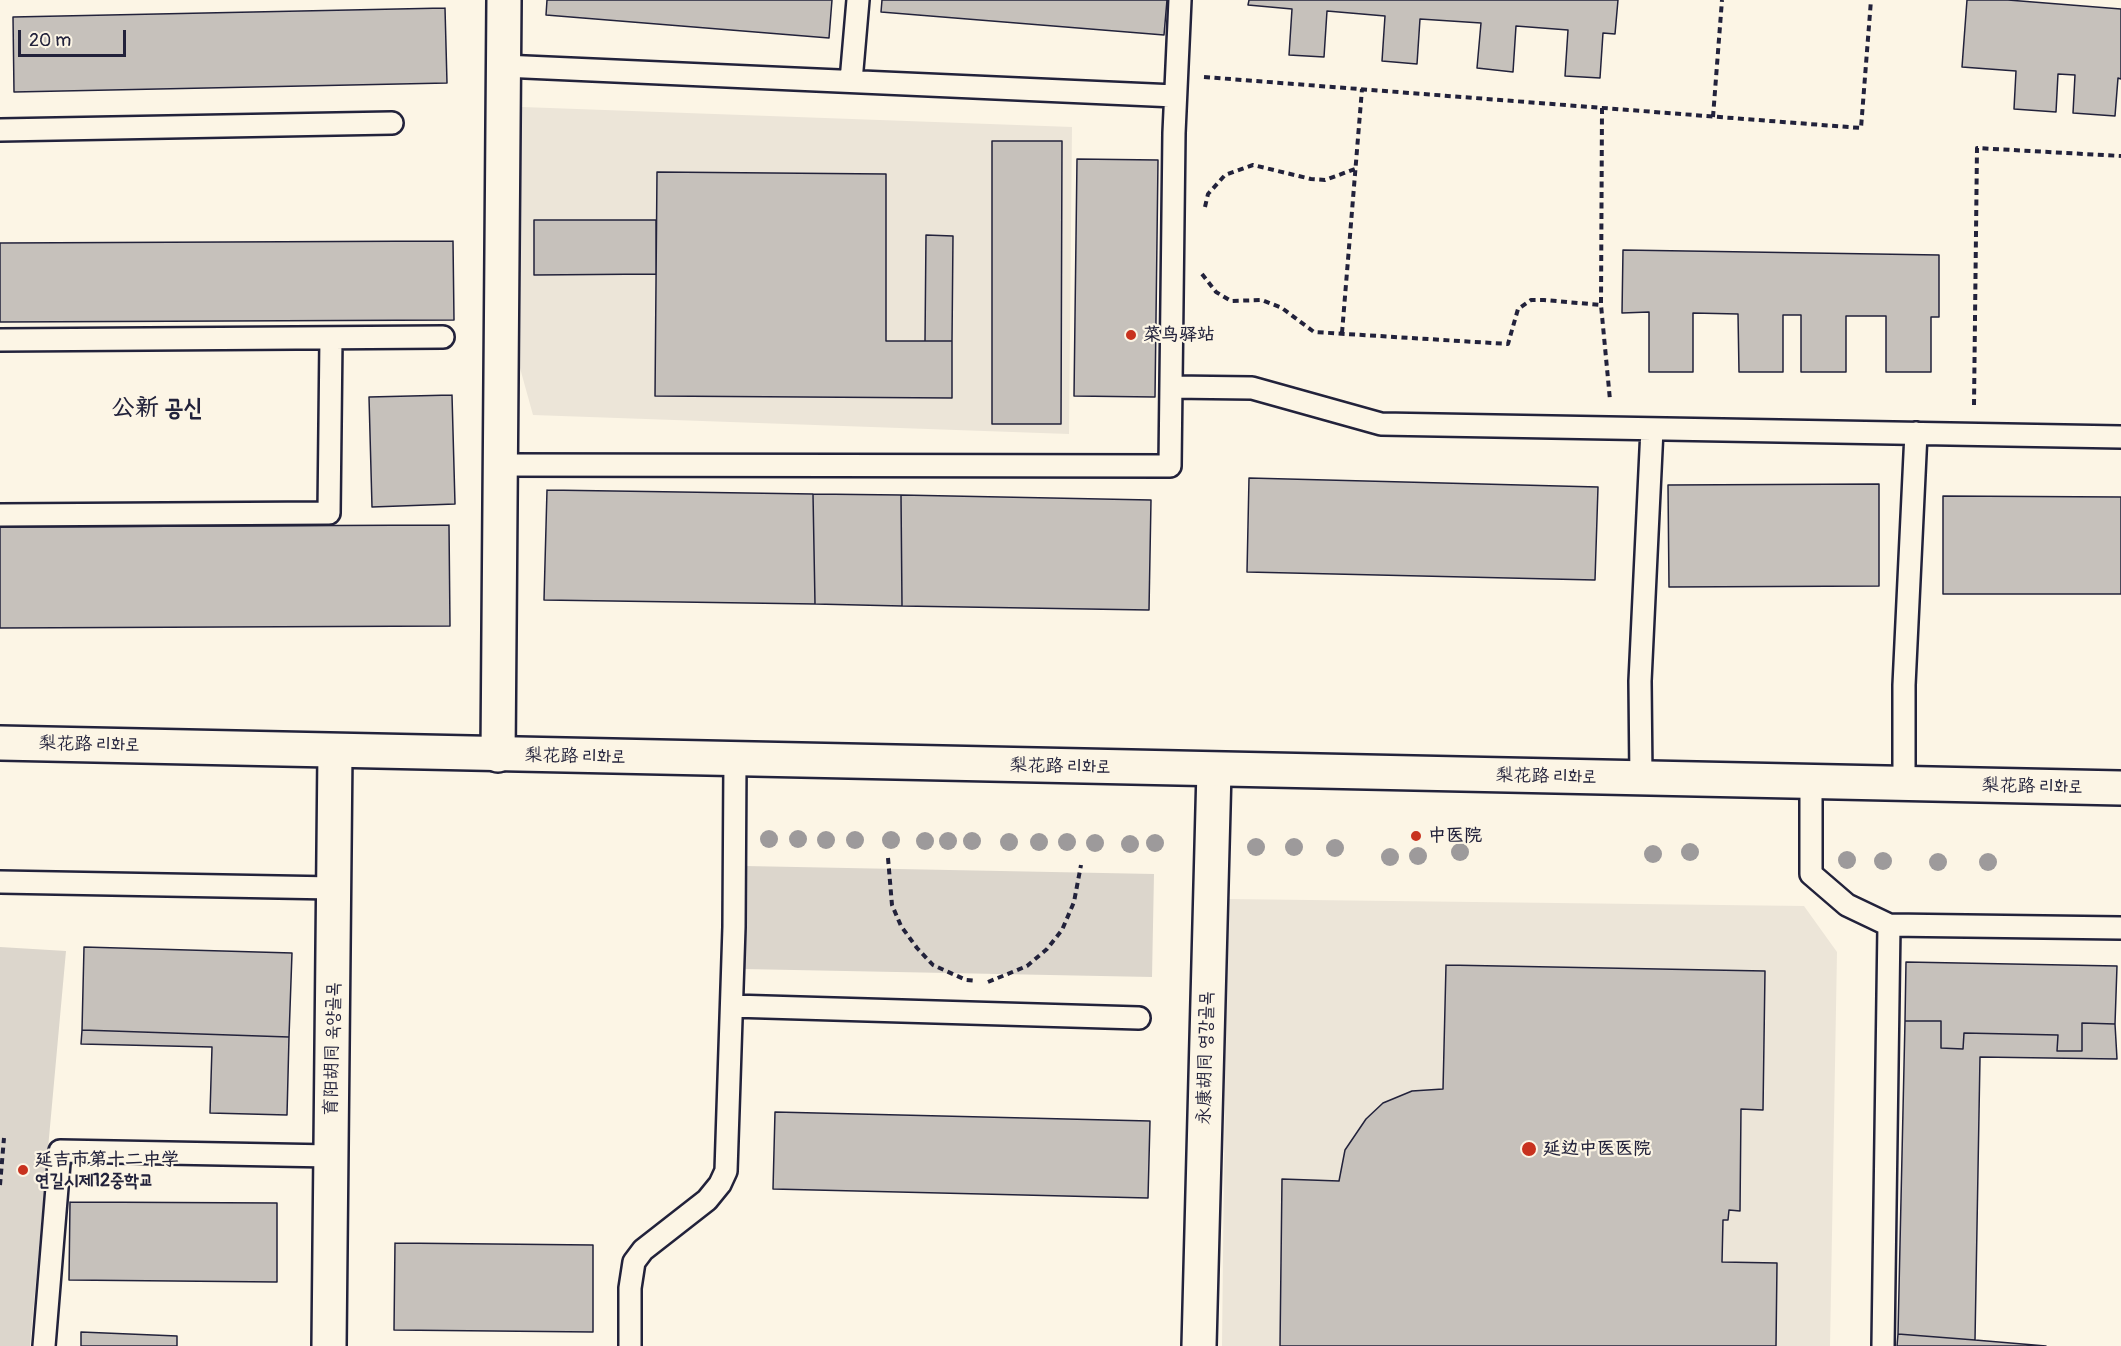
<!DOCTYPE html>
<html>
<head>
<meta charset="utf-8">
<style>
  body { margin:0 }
  #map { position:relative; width:2121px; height:1346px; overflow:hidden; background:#fcf5e5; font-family:Pangolin,sans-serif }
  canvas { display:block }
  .scale { position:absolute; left:18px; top:30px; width:108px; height:27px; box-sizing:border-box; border:3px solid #22223b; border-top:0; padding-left:8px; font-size:18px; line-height:21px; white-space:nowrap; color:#22223b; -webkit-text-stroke:4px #fcf5e5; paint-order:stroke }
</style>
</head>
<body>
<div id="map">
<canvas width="2121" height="1346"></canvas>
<div class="scale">20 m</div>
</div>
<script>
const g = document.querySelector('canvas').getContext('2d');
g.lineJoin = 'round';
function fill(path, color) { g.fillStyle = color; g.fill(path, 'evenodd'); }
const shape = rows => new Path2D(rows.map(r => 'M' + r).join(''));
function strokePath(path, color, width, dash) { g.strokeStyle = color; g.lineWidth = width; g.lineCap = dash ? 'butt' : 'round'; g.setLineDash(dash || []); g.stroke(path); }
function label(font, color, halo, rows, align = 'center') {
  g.font = font + ' Pangolin,"LXGW WenKai TC","Poor Story",sans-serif'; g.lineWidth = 4.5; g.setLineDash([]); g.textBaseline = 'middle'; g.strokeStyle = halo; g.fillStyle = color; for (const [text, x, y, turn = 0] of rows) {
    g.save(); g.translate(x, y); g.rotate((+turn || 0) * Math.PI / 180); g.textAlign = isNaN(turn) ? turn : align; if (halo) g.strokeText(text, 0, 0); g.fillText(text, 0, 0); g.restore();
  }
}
const built = shape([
  [522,107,1072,127,1069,434,533,415,515,350],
  [1227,899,1804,906,1837,952,1830,1346,1222,1346]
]);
const green = shape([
  [745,866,1154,874,1152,977,743,969],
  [0,947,66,951,30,1346,0,1346]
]);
const building = shape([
  [547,0,832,0,829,38,546,15,547,0],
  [882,0,1167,0,1164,35,881,12,882,0],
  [1249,0,1618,0,1615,34,1603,33,1600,78,1565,76,1568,30,1516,26,1513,72,1477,68,1481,23,1420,19,1417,64,1382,61,1385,16,1327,11,1324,57,1289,55,1292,9,1248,5,1249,0],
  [1967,0,2008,0,2121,9,2121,79,2118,78,2115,116,2073,113,2075,75,2058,74,2056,112,2014,109,2016,71,1962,67,1967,0],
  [445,8,447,83,14,92,13,17,445,8],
  [992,141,1062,141,1061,424,992,424,992,141],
  [1077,159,1158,160,1155,397,1074,396,1077,159],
  [657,172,886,174,886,341,952,341,952,398,655,396,657,172],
  [534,220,656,220,656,274,534,275,534,220],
  [926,235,953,236,952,341,925,341,926,235],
  [453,241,454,320,0,322,0,243,453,241],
  [1623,250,1939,255,1939,317,1931,317,1931,372,1886,372,1886,316,1846,316,1846,372,1801,372,1801,315,1783,315,1783,372,1739,372,1738,314,1693,313,1693,372,1649,372,1649,312,1622,313,1623,250],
  [452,395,455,504,372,507,369,397,452,395],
  [1249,478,1598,487,1595,580,1247,572,1249,478],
  [1879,484,1879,586,1669,587,1668,485,1879,484],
  [547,490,813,494,815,604,544,600,547,490],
  [813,494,901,495,902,606,815,604,813,494],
  [901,495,1151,500,1149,610,902,606,901,495],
  [1943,496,2121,497,2121,594,1943,594,1943,496],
  [449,525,450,626,0,628,0,527,449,525],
  [84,947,292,953,289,1037,82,1030,84,947],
  [1906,962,2117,966,2115,1024,2082,1023,2082,1051,2057,1051,2058,1035,1964,1033,1963,1049,1941,1048,1941,1021,1905,1021,1906,962],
  [1446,965,1765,971,1763,1110,1741,1109,1740,1211,1729,1210,1728,1220,1723,1220,1722,1262,1777,1263,1776,1346,1280,1346,1282,1179,1339,1181,1345,1150,1366,1119,1383,1103,1412,1091,1443,1089,1446,965],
  [1905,1021,1941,1021,1941,1048,1963,1049,1964,1033,2058,1035,2057,1051,2082,1051,2082,1023,2115,1024,2117,1059,1980,1057,1975,1340,1898,1334,1905,1021],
  [82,1030,289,1037,287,1115,210,1113,212,1047,81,1044,82,1030],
  [775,1112,1150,1121,1148,1198,773,1189,775,1112],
  [70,1202,277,1203,277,1282,69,1280,70,1202],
  [395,1243,593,1245,593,1332,394,1330,395,1243],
  [81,1332,177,1336,177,1346,81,1346,81,1332],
  [1898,1334,1975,1340,2046,1346,1897,1346,1898,1334]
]);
const path = shape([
  [1204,77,1861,128,1871,0],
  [1602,108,1601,305,1610,400],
  [1713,117,1722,0],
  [1205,207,1208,194,1225,175,1253,165,1311,179,1325,180,1355,169],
  [1202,274,1216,292,1231,301,1262,300,1282,308,1314,332,1508,344,1518,309,1531,300,1544,300,1601,305],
  [1342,333,1362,89],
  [1974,405,1977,148,2121,156],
  [888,858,892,905,901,926,917,948,933,965,966,980,977,981],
  [988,982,1027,966,1047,949,1062,930,1074,902,1081,865],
  [0,1185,4,1138]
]);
const lane = shape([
  [503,66,1175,96],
  [851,81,858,0],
  [0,130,392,123],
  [0,340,443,337],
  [1171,387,1252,388,1381,424,2121,437],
  [500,465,1170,466,1174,133,1180,0],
  [0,515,329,513,331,338],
  [1641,779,1640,681,1652,429],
  [1811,782,1811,874,1847,905,1889,925,2121,928],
  [1904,784,1904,685,1916,433],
  [0,882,334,888],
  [732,1006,1139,1018],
  [44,1346,60,1151,331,1156],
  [630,1346,630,1288,634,1262,643,1250,707,1200,720,1184,726,1171,734,927,735,760],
  [1883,1346,1889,925]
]);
const street = shape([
  [498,755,504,0],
  [329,1346,335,751],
  [1199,1346,1214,770]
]);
const secondary = shape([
  [0,743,2121,788]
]);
const trees = [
  [769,839],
  [798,839],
  [826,840],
  [855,840],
  [891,840],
  [925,841],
  [948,841],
  [972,841],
  [1009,842],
  [1039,842],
  [1067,842],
  [1095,843],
  [1155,843],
  [1130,844],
  [1256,847],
  [1294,847],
  [1335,848],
  [1460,852],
  [1690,852],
  [1653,854],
  [1418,856],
  [1390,857],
  [1847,860],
  [1883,861],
  [1938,862],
  [1988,862]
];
const markers = [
  [1131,335,6,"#c8321e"],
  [1416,836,6,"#c8321e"],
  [1529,1149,8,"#c8321e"],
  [23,1170,6,"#c8321e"]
];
const poiNames = [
  ["菜鸟驿站",1143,335],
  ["中医院",1428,836],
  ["延边中医医院",1543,1149],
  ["延吉市第十二中学",35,1160],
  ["연길시제12중학교",35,1181]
];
const streetNames = [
  ["梨花路 리화로",89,745,1],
  ["梨花路 리화로",575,757,1],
  ["梨花路 리화로",1060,767,1],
  ["梨花路 리화로",1546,777,1],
  ["梨花路 리화로",2032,787,1],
  ["育阳胡同 육양골목",333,1049,-89],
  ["永康胡同 영강골목",1206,1058,-89]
];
const districtNames = [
  ["公新 공신",157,409]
];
fill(built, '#ece5d8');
fill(green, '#dcd6cc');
fill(building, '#c6c1bb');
strokePath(building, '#22223b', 1.5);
strokePath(lane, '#22223b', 26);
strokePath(street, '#22223b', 38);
strokePath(secondary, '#22223b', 38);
strokePath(path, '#22223b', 4, [6, 4.5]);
strokePath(lane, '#fcf5e5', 21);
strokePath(street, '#fcf5e5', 33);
strokePath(secondary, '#fcf5e5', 33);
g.fillStyle = '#9d9a9b';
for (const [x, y] of trees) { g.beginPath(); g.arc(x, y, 9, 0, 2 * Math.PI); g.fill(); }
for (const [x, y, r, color] of markers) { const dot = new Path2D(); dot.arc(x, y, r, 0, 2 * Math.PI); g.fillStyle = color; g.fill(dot); strokePath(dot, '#fcf5e5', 2); }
label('bold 18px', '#22223b', '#fcf5e5', poiNames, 'left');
label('18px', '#22223b', '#fcf5e5', streetNames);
label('bold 24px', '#22223b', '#fcf5e5', districtNames);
</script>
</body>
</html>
